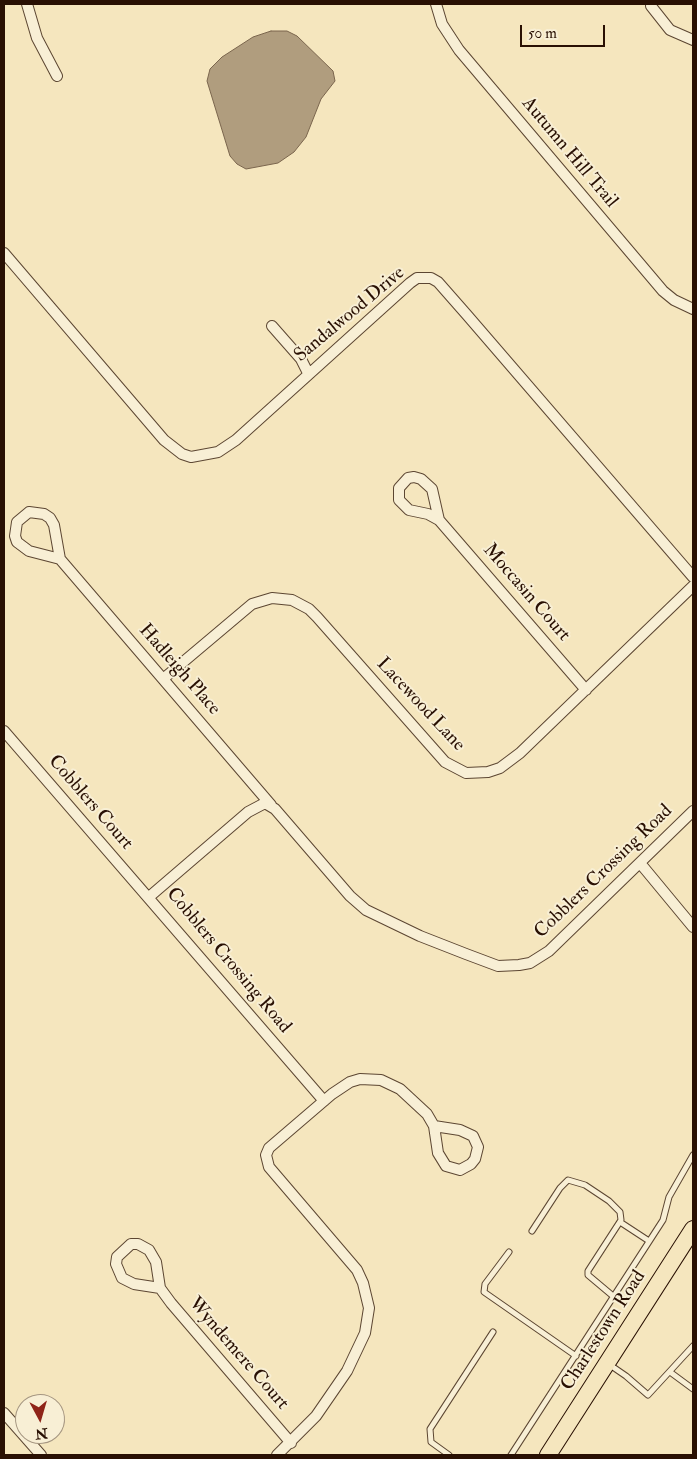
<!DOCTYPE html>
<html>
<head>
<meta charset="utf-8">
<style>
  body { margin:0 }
  #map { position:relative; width:697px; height:1459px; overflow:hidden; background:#f5e6be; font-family:"IM FELL Double Pica",serif }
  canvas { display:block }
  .frame { position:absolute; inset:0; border:5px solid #291003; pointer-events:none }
  .north { position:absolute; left:15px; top:1394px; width:50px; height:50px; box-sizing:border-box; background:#f8efd5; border:1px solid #a59681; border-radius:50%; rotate:174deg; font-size:14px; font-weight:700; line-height:20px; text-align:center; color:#291003 }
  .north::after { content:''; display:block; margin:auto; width:18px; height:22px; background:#8f2418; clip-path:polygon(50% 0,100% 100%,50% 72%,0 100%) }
  .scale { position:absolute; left:520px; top:25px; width:85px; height:22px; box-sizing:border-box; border:2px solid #291003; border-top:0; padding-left:6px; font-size:15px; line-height:18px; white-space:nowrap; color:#291003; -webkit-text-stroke:4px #f8efd5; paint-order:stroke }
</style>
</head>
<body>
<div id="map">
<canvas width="697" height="1459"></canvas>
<div class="frame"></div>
<div class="north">N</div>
<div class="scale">50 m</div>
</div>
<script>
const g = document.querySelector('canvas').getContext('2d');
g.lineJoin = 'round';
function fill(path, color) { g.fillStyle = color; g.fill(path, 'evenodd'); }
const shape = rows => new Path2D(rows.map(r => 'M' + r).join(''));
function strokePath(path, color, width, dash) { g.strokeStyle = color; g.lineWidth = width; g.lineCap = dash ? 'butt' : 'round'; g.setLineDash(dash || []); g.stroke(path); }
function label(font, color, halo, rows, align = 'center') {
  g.font = font + ' "IM FELL Double Pica",serif'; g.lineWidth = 4; g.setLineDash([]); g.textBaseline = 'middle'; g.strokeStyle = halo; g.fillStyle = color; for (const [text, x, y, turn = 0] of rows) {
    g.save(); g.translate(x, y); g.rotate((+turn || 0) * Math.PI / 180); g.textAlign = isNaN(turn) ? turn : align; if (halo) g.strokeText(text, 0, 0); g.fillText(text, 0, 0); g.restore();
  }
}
const water = shape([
  [271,31,287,31,297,36,333,71,335,81,321,99,306,137,294,152,278,163,246,169,237,164,230,156,207,81,210,69,222,57,253,37,271,31]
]);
const lane = shape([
  [620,1222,649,1241],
  [532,1231,560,1188,568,1180,585,1185,609,1201,620,1212,621,1220,588,1271,588,1275,613,1296],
  [509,1252,485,1284,484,1292,576,1356],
  [610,1365,626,1376,648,1395,693,1346],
  [670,1372,693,1389],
  [449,1455,431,1442,430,1429,493,1332],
  [511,1455,663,1220,669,1197,693,1155]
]);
const street = shape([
  [27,4,37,38,57,76],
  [436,4,442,24,459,50,663,291,674,300,693,309],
  [651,6,670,30,693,40],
  [4,253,164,440,182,454,191,457,218,452,236,440,410,283,417,278,431,278,438,282,467,315,693,577],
  [272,326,301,359,308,373],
  [414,477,421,479,432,489,439,520,428,514,409,510,399,500,399,488,408,478,414,477],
  [29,512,44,514,50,518,54,525,60,559,29,551,17,542,15,536,17,522,29,512],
  [439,520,586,690],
  [60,559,271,805],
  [163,679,252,604,272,598,292,600,309,609,317,617,445,762,466,773,488,772,500,768,520,753,693,586],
  [4,731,324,1101],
  [640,863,693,927],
  [149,897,248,812,265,803,275,809,350,896,366,910,420,936,466,954,498,966,519,965,530,963,549,951,693,811],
  [434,1126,460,1130,473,1136,478,1147,475,1159,471,1164,460,1170,446,1166,438,1153,434,1126],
  [131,1244,138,1244,149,1250,156,1262,160,1288,134,1284,122,1278,116,1264,117,1257,131,1244],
  [160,1288,171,1303,291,1443],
  [4,1413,41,1455],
  [277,1455,316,1416,347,1371,365,1333,369,1308,363,1283,357,1270,269,1167,266,1155,269,1148,332,1094,350,1082,360,1079,381,1080,400,1089,427,1114,434,1126]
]);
const primary = shape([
  [548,1455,693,1229]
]);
const streetNames = [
  ["Autumn Hill Trail",569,153,50],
  ["Sandalwood Drive",350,315,-40],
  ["Moccasin Court",526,593,49],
  ["Hadleigh Place",179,670,49],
  ["Lacewood Lane",420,705,47],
  ["Cobblers Court",90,803,49],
  ["Cobblers Crossing Road",604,872,-44],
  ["Cobblers Crossing Road",228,961,50],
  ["Charlestown Road",604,1331,-57],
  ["Wyndemere Court",238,1354,49]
];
fill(water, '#b09d7e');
strokePath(water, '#7a654d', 1);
strokePath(lane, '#5c4632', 7);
strokePath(street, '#5c4632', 12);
strokePath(primary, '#291003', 18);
strokePath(lane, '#f8efd5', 5);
strokePath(street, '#f8efd5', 10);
strokePath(primary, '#f5e6be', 16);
label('19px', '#291003', '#f8efd5', streetNames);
</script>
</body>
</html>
